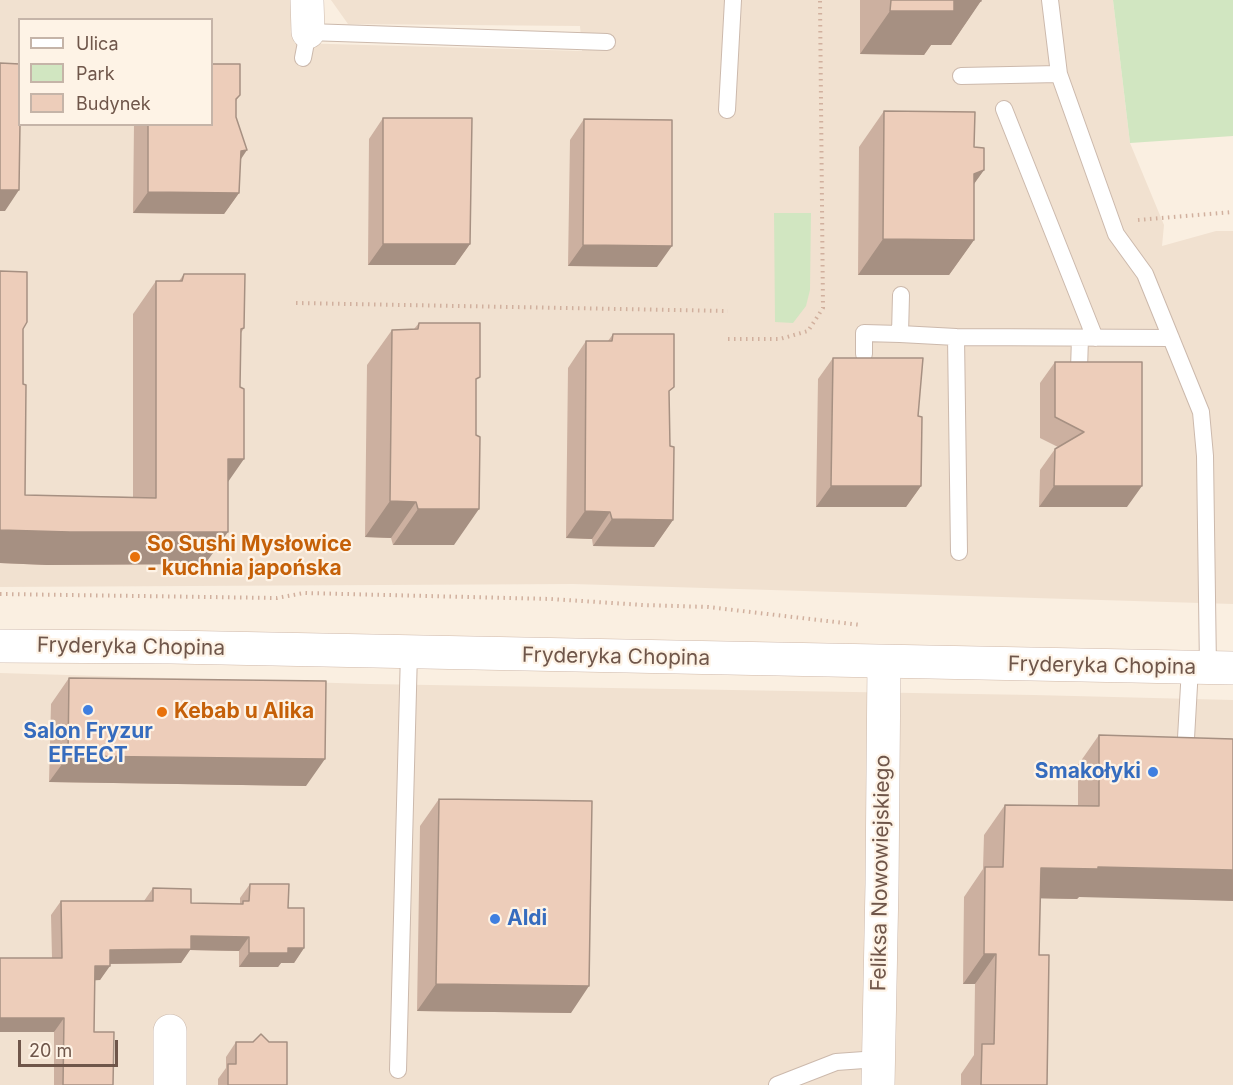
<!DOCTYPE html>
<html>
<head>
<meta charset="utf-8">
<style>
  body { margin:0 }
  #map { position:relative; width:1233px; height:1085px; overflow:hidden; background:#faefe1; font-family:Inter,sans-serif }
  canvas { display:block }
  .legend { position:absolute; left:18px; top:18px; width:195px; height:108px; box-sizing:border-box; background:#fef3e6; border:2px solid #c5b4a8; margin:0; padding:8px 10px; list-style:none; font-size:18px; color:#6f564a }
  .legend li { display:flex; align-items:center; gap:12px; height:30px }
  .legend b { width:30px; border:2px solid #c5b4a8 }
  .scale { position:absolute; left:18px; top:1040px; width:100px; height:27px; box-sizing:border-box; border:3px solid #6f564a; border-top:0; padding-left:8px; font-size:18px; line-height:21px; white-space:nowrap; color:#6f564a; -webkit-text-stroke:4px #fef3e6; paint-order:stroke }
</style>
</head>
<body>
<div id="map">
<canvas width="1233" height="1085"></canvas>
<ul class="legend">
<li><b style="height:8px;background:#fff"></b>Ulica</li>
<li><b style="height:16px;background:#d1e6c1"></b>Park</li>
<li><b style="height:16px;background:#edcdba"></b>Budynek</li>
</ul>
<div class="scale">20 m</div>
</div>
<script>
const g = document.querySelector('canvas').getContext('2d');
g.lineJoin = 'round';
function fill(path, color) { g.fillStyle = color; g.fill(path, 'evenodd'); }
const shape = rows => new Path2D(rows.map(r => 'M' + r).join(''));
function strokePath(path, color, width, dash) { g.strokeStyle = color; g.lineWidth = width; g.lineCap = dash ? 'butt' : 'round'; g.setLineDash(dash || []); g.stroke(path); }
function label(font, color, halo, rows, align = 'center') {
  g.font = font + ' Inter,sans-serif'; g.lineWidth = 4.5; g.setLineDash([]); g.textBaseline = 'middle'; g.strokeStyle = halo; g.fillStyle = color; for (const [text, x, y, turn = 0] of rows) {
    g.save(); g.translate(x, y); g.rotate((+turn || 0) * Math.PI / 180); g.textAlign = isNaN(turn) ? turn : align; if (halo) g.strokeText(text, 0, 0); g.fillText(text, 0, 0); g.restore();
  }
}
const residential = shape([
  [0,0,292,0,294,43,582,51,580,26,348,24,331,0,1113,0,1130,143,1164,225,1162,246,1216,231,1233,231,1233,604,573,584,0,587],
  [20,20,212,20,212,124,20,124],
  [0,673,370,684,1034,695,1233,700,1233,1085,0,1085]
]);
const green = shape([
  [1113,0,1233,0,1233,136,1130,143],
  [774,213,811,213,810,290,806,306,793,323,775,322]
]);
const path = shape([
  [1138,220,1233,212],
  [296,303,728,311],
  [728,339,780,339,808,331,823,308,820,0],
  [0,594,277,598,304,593,551,599,643,605,708,607,861,625]
]);
const lane = shape([
  [1050,0,1059,74,1116,234,1145,274,1201,412,1205,456,1208,668],
  [303,58,308,32,607,42],
  [961,76,1059,74],
  [1004,109,1095,338],
  [727,110,733,0],
  [901,295,900,334,956,337],
  [864,354,864,333,900,334],
  [1079,369,1080,338],
  [959,552,956,337,1171,338],
  [1186,738,1190,668],
  [398,1070,409,652],
  [777,1085,836,1062,878,1059]
]);
const street = shape([
  [307,0,308,32],
  [170,1031,170,1085],
  [878,1085,882,884,884,662]
]);
const secondary = shape([
  [0,646,171,647,1233,668]
]);
const wall = shape([
  [860,0,981,0,951,45,931,45,924,55,860,54],
  [240,95,236,101,236,117,240,160,239,193,224,214,133,213,134,124,212,124],
  [884,111,974,147,984,170,974,183,974,240,949,275,858,275,859,147],
  [383,118,470,244,455,265,368,265,369,139],
  [584,119,657,267,568,266,570,140],
  [0,271,23,329,25,495,133,497,133,314,156,281,179,281,184,274,244,328,241,333,228,481,205,564,47,565,0,563],
  [419,323,476,383,454,545,393,545,391,538,365,537,367,365,392,330,414,329],
  [613,334,669,393,670,446,673,520,654,547,593,546,592,539,566,538,568,368,586,341,608,341],
  [833,358,918,416,921,486,906,507,816,507,818,379],
  [1055,362,1127,507,1039,507,1040,470,1055,449,1058,447,1040,438,1040,383],
  [69,678,306,786,49,782,51,704],
  [1099,735,1233,739,1077,899,1040,898,1039,955,1047,1085,961,1085,961,1074,974,1055,975,984,963,984,964,897,983,869,984,835,1005,805,1078,806,1078,765],
  [439,799,571,1013,417,1011,420,826],
  [250,884,288,908,304,948,294,963,281,963,278,967,239,967,239,951,190,950,181,963,110,964,100,980,95,980,94,1032,113,1085,54,1085,54,1032,52,958,51,915,61,901,144,901,153,888,191,903,240,904,240,898],
  [236,1042,287,1085,218,1085,218,1079,226,1068,226,1057]
]);
const shadedWall = shape([
  [954,1,981,1,951,45,931,45,924,55,860,54,890,11],
  [247,150,233,171,241,151],
  [984,170,959,205,974,174],
  [0,190,19,190,5,211,0,211],
  [148,192,239,193,224,214,133,213],
  [883,239,974,240,949,275,858,275],
  [383,244,470,244,455,265,368,265],
  [583,245,672,246,657,267,568,266],
  [228,459,244,459,221,492],
  [831,486,921,486,906,507,816,507],
  [1054,486,1142,486,1127,507,1039,507],
  [390,501,416,502,391,538,365,537],
  [418,509,479,509,454,545,393,545],
  [585,511,610,512,592,539,566,538],
  [612,519,673,520,654,547,593,546],
  [0,530,228,532,205,564,47,565,0,563],
  [68,756,325,759,306,786,49,782],
  [1098,867,1233,870,1233,901,1079,897,1077,899,1020,898,1041,868],
  [191,936,249,937,239,951,190,950,181,963,100,964,110,950],
  [288,948,304,948,294,963,281,963,278,967,239,967,249,953],
  [984,954,996,954,975,984,963,984],
  [95,966,110,966,100,980,85,981],
  [436,984,589,986,571,1013,417,1011],
  [0,1018,64,1018,54,1032,0,1032]
]);
const building = shape([
  [891,0,981,0,981,1,954,1,954,11,890,11,891,0],
  [0,63,20,64,20,124,19,190,0,190,0,63],
  [212,64,240,64,240,95,236,99,236,117,247,150,241,151,239,193,148,192,148,124,212,124,212,64],
  [884,111,975,112,974,147,984,148,984,170,974,174,974,240,883,239,884,111],
  [383,118,472,118,470,244,383,244,383,118],
  [584,119,672,120,672,246,583,245,584,119],
  [0,271,27,272,27,322,23,329,23,384,26,385,25,495,156,498,156,281,182,281,184,274,245,274,244,328,241,329,240,387,244,389,244,459,228,459,228,532,70,532,0,530,0,271],
  [419,323,480,323,480,377,476,379,476,435,480,437,479,509,418,509,416,502,390,501,392,330,418,329,419,323],
  [613,334,674,334,674,387,669,391,670,446,674,447,673,520,612,519,610,512,585,511,586,341,612,341,613,334],
  [833,358,923,358,918,416,922,417,921,486,831,486,833,358],
  [1055,362,1142,362,1142,486,1054,486,1055,449,1084,432,1055,417,1055,362],
  [69,678,326,681,325,759,68,756,69,678],
  [1099,735,1233,739,1233,870,1098,867,1098,869,1041,868,1039,955,1049,955,1047,1085,981,1085,982,1044,994,1044,996,954,984,954,985,867,1003,867,1005,805,1099,806,1099,735],
  [439,799,592,801,589,986,436,984,439,799],
  [250,884,289,884,288,908,304,908,304,948,288,948,288,953,249,953,249,937,191,936,191,949,110,950,110,966,95,966,94,1032,114,1032,113,1085,63,1085,64,1018,0,1018,0,958,62,958,61,901,153,901,153,888,191,889,191,903,243,904,243,901,249,901,250,884],
  [261,1034,269,1042,287,1042,287,1085,228,1085,228,1064,236,1064,236,1042,253,1042,261,1034]
]);
const markers = [
  [135,557,6,"#e8710a"],
  [88,710,6,"#3f7fe0"],
  [162,712,6,"#e8710a"],
  [1153,772,6,"#3f7fe0"],
  [495,919,6,"#3f7fe0"]
];
const foodNames = [
  ["So Sushi Mysłowice",147,545],
  ["- kuchnia japońska",147,569],
  ["Kebab u Alika",174,712]
];
const streetNames = [
  ["Fryderyka Chopina",131,647,1],
  ["Fryderyka Chopina",616,657,1],
  ["Fryderyka Chopina",1102,666,1],
  ["Feliksa Nowowiejskiego",881,873,-89]
];
const shopNames = [
  ["Salon Fryzur",88,732],
  ["EFFECT",88,756],
  ["Smakołyki",1141,772,"right"],
  ["Aldi",507,919,"left"]
];
fill(residential, '#f1e1d0');
fill(green, '#d1e6c1');
strokePath(lane, '#ccb9ac', 18);
strokePath(street, '#ccb9ac', 34);
strokePath(secondary, '#cfb8a9', 34);
strokePath(path, '#d1b09e', 4, [1.5, 4.5]);
strokePath(lane, '#fff', 16);
strokePath(street, '#fff', 33);
strokePath(secondary, '#fff', 33);
fill(wall, '#ccb0a0');
fill(shadedWall, '#a69082');
fill(building, '#edcdba');
strokePath(building, '#a69082', 1.5);
for (const [x, y, r, color] of markers) { const dot = new Path2D(); dot.arc(x, y, r, 0, 2 * Math.PI); g.fillStyle = color; g.fill(dot); strokePath(dot, '#fef3e6', 2); }
label('bold 21px', '#c56008', '#fef3e6', foodNames, 'left');
label('21px', '#6f564a', '#fef3e6', streetNames);
label('bold 21px', '#366cbe', '#fef3e6', shopNames);
</script>
</body>
</html>
